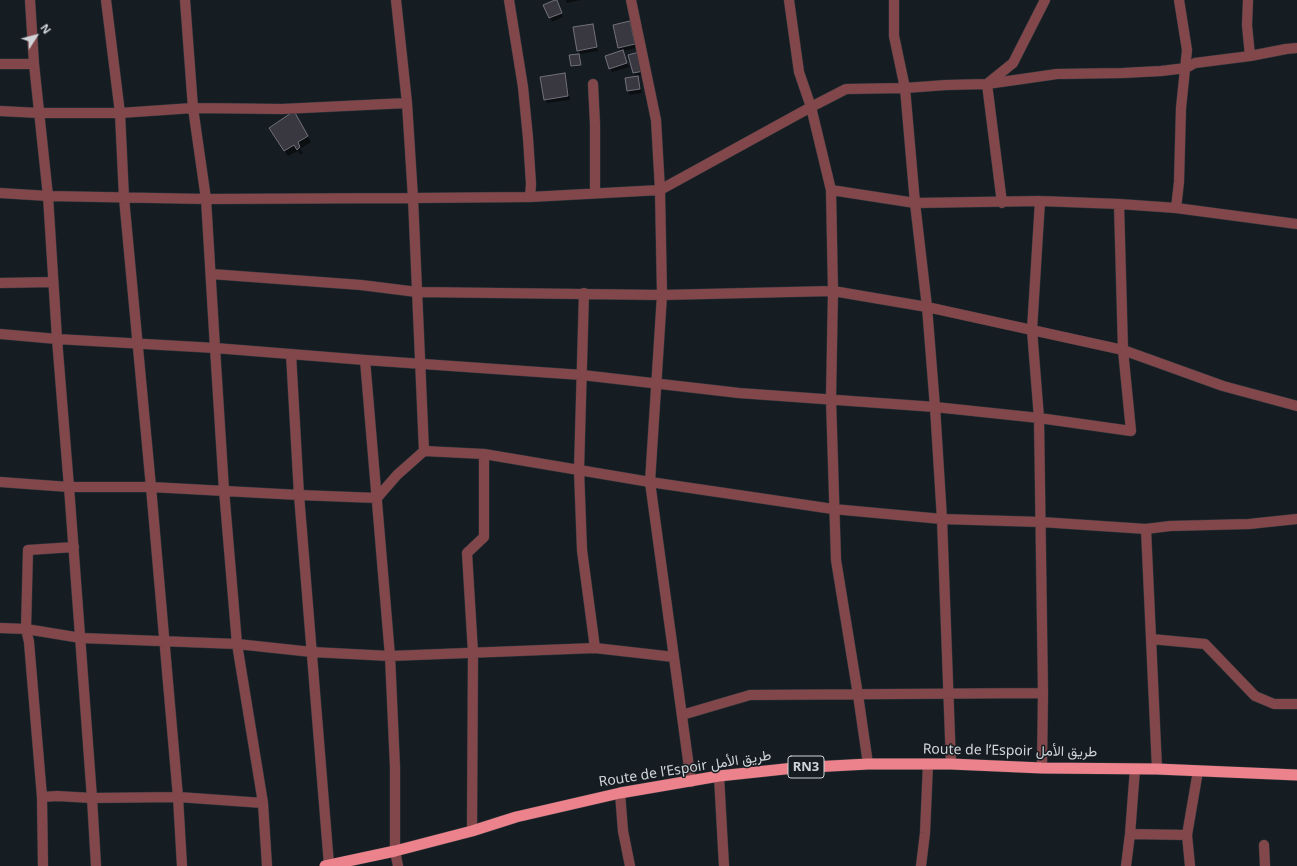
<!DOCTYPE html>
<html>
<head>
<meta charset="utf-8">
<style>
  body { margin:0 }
  #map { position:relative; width:1297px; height:866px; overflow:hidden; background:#161d22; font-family:"Noto Sans",sans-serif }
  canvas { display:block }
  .north { position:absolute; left:16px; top:16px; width:40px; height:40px; -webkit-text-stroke:3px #161d22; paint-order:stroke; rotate:54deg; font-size:11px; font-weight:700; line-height:16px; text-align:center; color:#d0d4d8 }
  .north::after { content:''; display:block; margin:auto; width:14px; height:18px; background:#d0d4d8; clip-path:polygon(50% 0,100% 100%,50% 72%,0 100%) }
</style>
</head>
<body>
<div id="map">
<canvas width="1297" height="866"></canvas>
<div class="north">N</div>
</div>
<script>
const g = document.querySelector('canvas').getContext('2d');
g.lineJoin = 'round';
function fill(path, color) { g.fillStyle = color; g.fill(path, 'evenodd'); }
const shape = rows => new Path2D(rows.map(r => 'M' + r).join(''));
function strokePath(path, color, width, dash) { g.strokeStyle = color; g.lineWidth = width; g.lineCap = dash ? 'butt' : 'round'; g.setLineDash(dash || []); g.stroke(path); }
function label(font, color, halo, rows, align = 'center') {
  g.font = font + ' "Noto Sans",Vazirmatn,sans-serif'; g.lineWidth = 3; g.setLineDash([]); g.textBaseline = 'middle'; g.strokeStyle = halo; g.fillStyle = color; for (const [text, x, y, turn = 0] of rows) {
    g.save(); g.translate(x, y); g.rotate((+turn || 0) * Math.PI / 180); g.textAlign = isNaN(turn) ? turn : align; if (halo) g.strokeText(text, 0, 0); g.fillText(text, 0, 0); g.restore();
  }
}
const shadow = shape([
  [565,0,581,0,567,3],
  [558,4,563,17,552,22,544,5],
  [630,23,632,26,637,48,622,51,629,67,612,72,610,68,622,52,619,47],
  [592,25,594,29,598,51,580,54,578,50],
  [630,55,645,74,637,76,639,81,642,93,630,95,628,91,626,79,637,77,634,73],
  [579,56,581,66,572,67,572,66],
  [564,74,566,78,570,100,547,103,545,100],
  [294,113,311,142,300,149,303,153,301,155,298,151,288,156,274,135]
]);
const building = shape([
  [555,0,557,0,562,13,549,18,543,5,555,0],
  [630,21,635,44,618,48,613,25,630,21],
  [593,24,597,47,577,51,573,27,593,24],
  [623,50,627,63,609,69,605,56,623,50],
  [639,52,644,71,633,73,628,55,639,52],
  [579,54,581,65,571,66,569,55,579,54],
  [565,73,568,96,544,100,540,77,565,73],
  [638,76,640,89,627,91,625,78,638,76],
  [294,111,308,136,298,142,300,147,297,150,294,145,284,151,269,128,294,111]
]);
const minor = shape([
  [30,0,34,64,48,196,57,339,69,487,92,798,96,866],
  [106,0,120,113,124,198,151,487,178,797,182,866],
  [185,0,193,108,206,199,215,348,224,490,237,644,263,803,267,866],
  [509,0,523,87,528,138,531,184,530,197],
  [631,0,656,120,660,190,662,295,650,482,691,782],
  [894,0,894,36,905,88,915,203,927,307,935,407,942,519,951,764],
  [1248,0,1247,25,1250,56],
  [0,64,34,64],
  [593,84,595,124,595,193],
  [0,111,39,113,120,113,193,108,282,109,407,103],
  [831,190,915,203,1040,201,1119,204,1176,208,1297,224],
  [0,193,48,196,206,199,413,198,530,197,660,190,811,107,799,72,789,0],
  [1040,201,1032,330,1039,418,1043,693,1042,768],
  [1002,203,987,84,1013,63,1045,0],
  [1176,208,1179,182,1181,108,1187,50,1179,0],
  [211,274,361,285,417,292,662,295,833,291,927,307,1123,350,1223,386,1297,406],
  [0,283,53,282],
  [584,293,579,470,582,550,595,648],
  [0,334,57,339,215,348,365,360,582,375,739,393,935,407,1039,418,1131,431,1123,350,1119,204],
  [291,354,299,495,329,865],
  [365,360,390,656,395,767,395,851,398,866],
  [424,451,484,454,650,482,833,509,942,519,1041,522,1146,529,1157,769],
  [0,482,69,487,151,487,299,495,377,498,397,475,424,451,413,198,407,103,396,0],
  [1146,529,1170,526,1249,524,1297,519],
  [0,628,26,629,81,638,237,644,312,652,390,656,595,648,674,657],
  [1151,639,1205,644,1255,696,1274,704,1297,704],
  [682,715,750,695,1043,693],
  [868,764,858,695,836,560,831,399,833,291,831,190,811,107,846,89,905,88,946,85,987,84,1057,74,1123,73,1161,71,1186,68,1195,63,1250,56,1286,49,1297,48],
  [719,776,724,866],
  [620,793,623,831,630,866],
  [42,797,57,796,92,798,178,797,263,803],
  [472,831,473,653,467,553,484,537,484,454],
  [1130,834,1187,835],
  [1264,845,1265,866],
  [43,866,42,797,29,642,26,629,28,550,74,547],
  [921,866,925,833,928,764],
  [1126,866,1130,834,1135,769],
  [1190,866,1187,835,1198,771]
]);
const trunk = shape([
  [325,866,395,851,472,831,516,817,620,793,719,776,794,768,868,764,951,764,1042,768,1157,769,1297,775]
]);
const shields = [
  [806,767,36]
];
const shieldNames = [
  ["RN3",806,767]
];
const streetNames = [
  ["Route de l’Espoir طريق الأمل",1010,751,1],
  ["Route de l’Espoir طريق الأمل",685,769,-9]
];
fill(shadow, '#0007');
fill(building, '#393840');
strokePath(building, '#73717b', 1);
strokePath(minor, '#30373b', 11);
strokePath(trunk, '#30373b', 12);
strokePath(minor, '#81474b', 10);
strokePath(trunk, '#ec828b', 11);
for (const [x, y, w] of shields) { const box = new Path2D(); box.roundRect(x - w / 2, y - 11, w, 22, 3); g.fillStyle = '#161d22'; g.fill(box); strokePath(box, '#d0d4d8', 1); }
label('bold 13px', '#d0d4d8', null, shieldNames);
label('14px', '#d0d4d8', '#161d22', streetNames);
</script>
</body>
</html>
